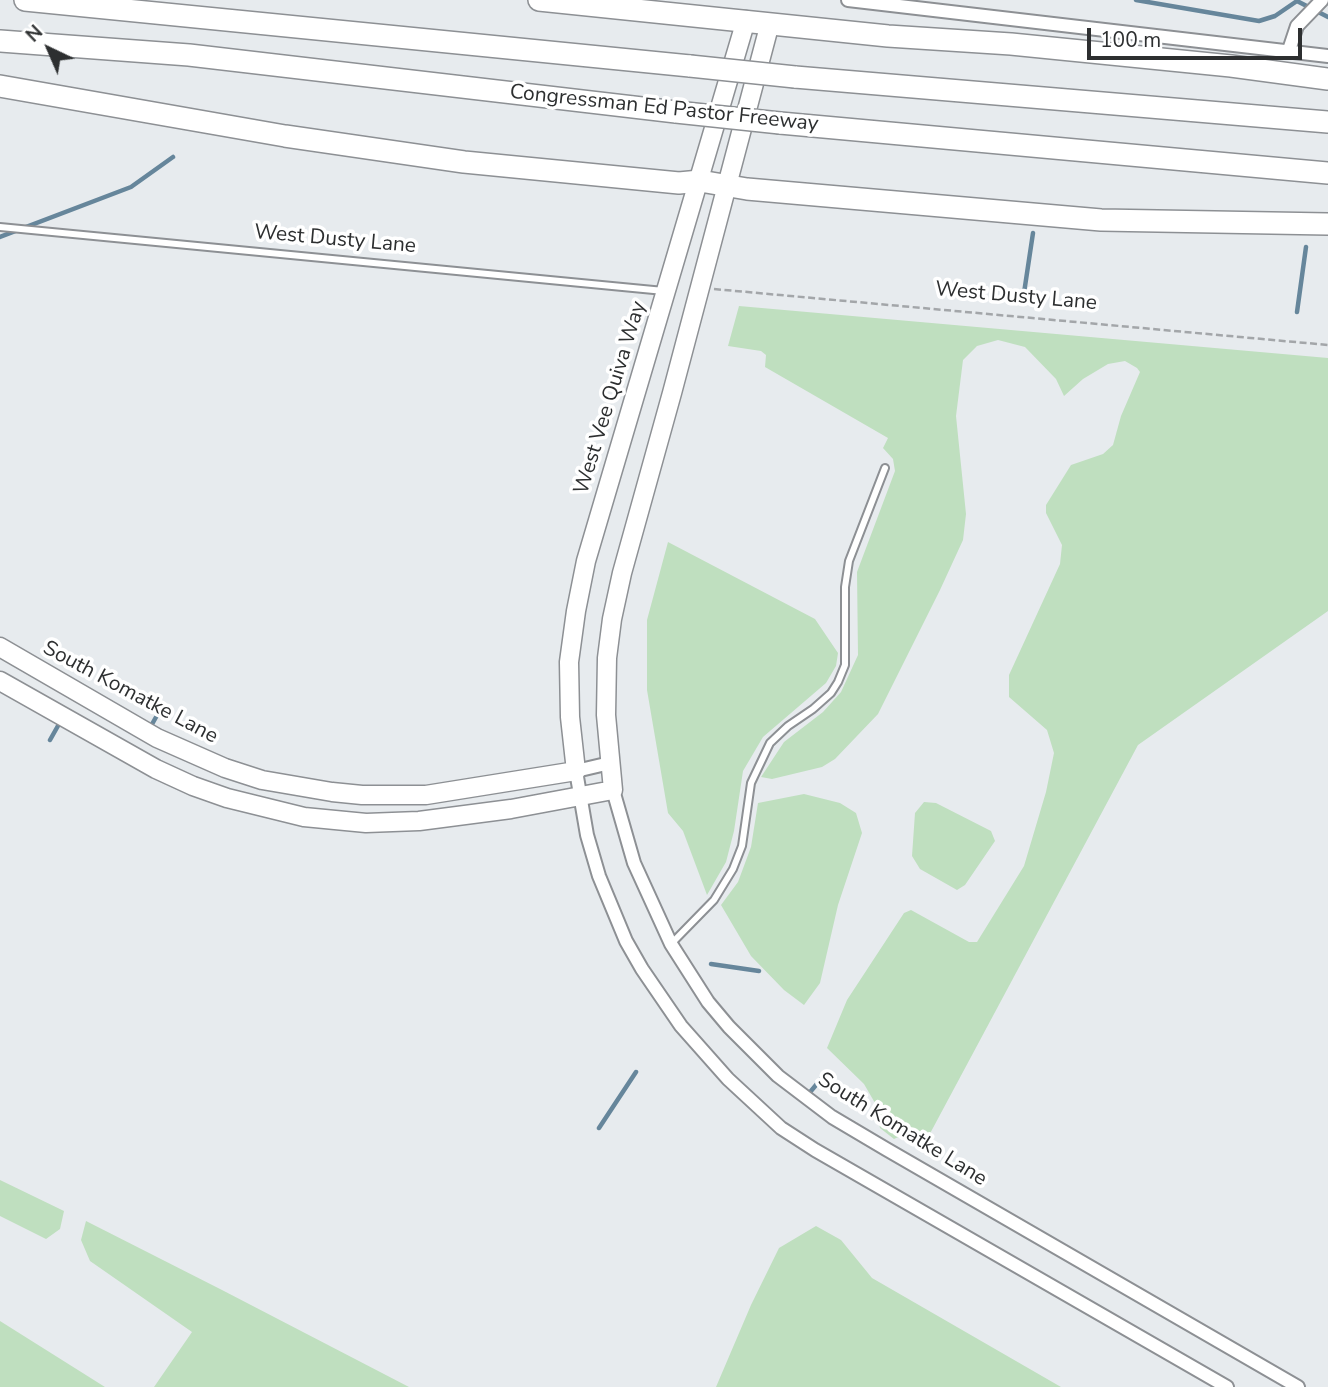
<!DOCTYPE html>
<html>
<head>
<meta charset="utf-8">
<style>
  body { margin:0 }
  #map { position:relative; width:1328px; height:1387px; overflow:hidden; background:#e7ebee; font-family:"Nunito Sans",sans-serif }
  canvas { display:block }
  .north { position:absolute; left:14px; top:14px; width:70px; height:70px; -webkit-text-stroke:5px #fff; paint-order:stroke; rotate:316deg; font-size:19px; font-weight:700; line-height:28px; text-align:center; color:#2d2f30 }
  .north::after { content:''; display:block; margin:auto; width:24px; height:32px; background:#2d2f30; clip-path:polygon(50% 0,100% 100%,50% 72%,0 100%) }
  .scale { position:absolute; left:1087px; top:28px; width:215px; height:32px; box-sizing:border-box; border:4px solid #2d2f30; border-top:0; padding-left:9px; font-size:21px; line-height:24px; white-space:nowrap; color:#2d2f30; -webkit-text-stroke:5px #fff; paint-order:stroke }
</style>
</head>
<body>
<div id="map">
<canvas width="1328" height="1387"></canvas>
<div class="north">N</div>
<div class="scale">100 m</div>
</div>
<script>
const g = document.querySelector('canvas').getContext('2d');
g.lineJoin = 'round';
function fill(path, color) { g.fillStyle = color; g.fill(path, 'evenodd'); }
const shape = rows => new Path2D(rows.map(r => 'M' + r).join(''));
function strokePath(path, color, width, dash) { g.strokeStyle = color; g.lineWidth = width; g.lineCap = dash ? 'butt' : 'round'; g.setLineDash(dash || []); g.stroke(path); }
function label(font, color, halo, rows, align = 'center') {
  g.font = font + ' "Nunito Sans",sans-serif'; g.lineWidth = 7; g.setLineDash([]); g.textBaseline = 'middle'; g.strokeStyle = halo; g.fillStyle = color; for (const [text, x, y, turn = 0] of rows) {
    g.save(); g.translate(x, y); g.rotate((+turn || 0) * Math.PI / 180); g.textAlign = isNaN(turn) ? turn : align; if (halo) g.strokeText(text, 0, 0); g.fillText(text, 0, 0); g.restore();
  }
}
const green = shape([
  [739,306,1328,358,1328,611,1138,745,926,1141,919,1133,909,1132,894,1139,880,1128,875,1103,864,1084,827,1048,847,1000,904,913,911,910,969,942,977,942,1024,866,1046,792,1054,753,1047,730,1009,697,1009,675,1060,564,1062,545,1046,513,1046,505,1071,465,1103,454,1113,445,1121,416,1140,372,1137,368,1125,361,1108,364,1083,379,1064,396,1056,379,1025,347,998,340,977,346,963,360,956,416,966,514,963,540,940,590,878,714,835,759,822,767,772,779,761,777,784,742,823,712,841,692,858,655,857,572,895,471,893,459,883,448,888,438,765,367,766,355,761,351,728,346],
  [668,542,815,619,838,653,836,666,826,683,763,737,743,771,734,831,726,862,707,895,683,831,668,813,647,690,647,620],
  [804,794,840,803,856,813,862,833,838,905,820,983,804,1005,784,990,751,956,721,905,738,882,751,847,758,803],
  [924,802,936,803,991,831,995,841,965,885,957,890,920,869,912,856,915,813],
  [0,1180,64,1211,60,1229,46,1239,0,1216],
  [86,1221,222,1290,409,1387,154,1387,192,1332,90,1261,81,1240],
  [816,1226,841,1240,872,1278,1061,1387,716,1387,751,1305,779,1248],
  [0,1321,105,1387,0,1387]
]);
const stream = shape([
  [1136,0,1259,21,1275,16,1297,1,1328,17],
  [0,237,131,187,173,157],
  [1024,293,1033,233],
  [1297,312,1306,247],
  [151,726,160,710],
  [50,740,59,724],
  [711,964,759,971],
  [811,1091,821,1079],
  [599,1128,636,1072]
]);
const path = shape([
  [714,289,1328,345]
]);
const lane = shape([
  [0,227,664,291],
  [671,944,714,900,733,869,742,846,751,783,770,743,788,726,813,709,831,693,838,682,845,665,845,587,849,561,885,468]
]);
const street = shape([
  [848,0,1328,56],
  [1289,50,1297,26,1322,0],
  [610,763,576,771,587,835,599,876,626,941,642,969,681,1026,728,1079,781,1128,815,1150,1227,1387],
  [613,790,634,863,671,944,708,1002,729,1027,778,1076,832,1117,886,1149,1298,1387]
]);
const secondary = shape([
  [0,647,157,738,225,768,262,780,332,792,362,795,426,795,576,771,570,717,569,662,576,611,586,561,746,20],
  [0,681,156,769,193,786,227,798,304,817,366,823,419,821,511,809,613,790,606,715,607,658,612,619,622,573,672,393,770,23]
]);
const highway = shape([
  [25,0,690,66],
  [539,0,888,36,1011,44,1231,66,1328,79],
  [0,41,189,55,676,112],
  [795,77,1328,122],
  [0,86,285,136,464,162,679,183,700,181,747,189,1101,220,1328,224],
  [780,123,1328,173]
]);
const highwayBridge = shape([
  [690,66,795,77],
  [676,112,780,123]
]);
const streetNames = [
  ["Congressman Ed Pastor Freeway",664,109,6],
  ["West Dusty Lane",335,240,5],
  ["West Dusty Lane",1016,297,5],
  ["West Vee Quiva Way",611,398,-73],
  ["South Komatke Lane",130,693,28],
  ["South Komatke Lane",902,1130,32]
];
fill(green, '#bfdfbf');
strokePath(stream, '#66869b', 4.5);
strokePath(lane, '#8d9094', 10);
strokePath(street, '#8d9094', 16);
strokePath(secondary, '#8d9094', 21);
strokePath(highway, '#8d9094', 24);
strokePath(path, '#a3a6a9', 2.5, [7, 3.5]);
strokePath(lane, '#fff', 6);
strokePath(street, '#fff', 12);
strokePath(secondary, '#fff', 18);
strokePath(highway, '#fff', 21);
strokePath(highwayBridge, '#8d9094', 24, []);
strokePath(highwayBridge, '#fff', 21);
label('21px', '#2d2f30', '#fff', streetNames);
</script>
</body>
</html>
